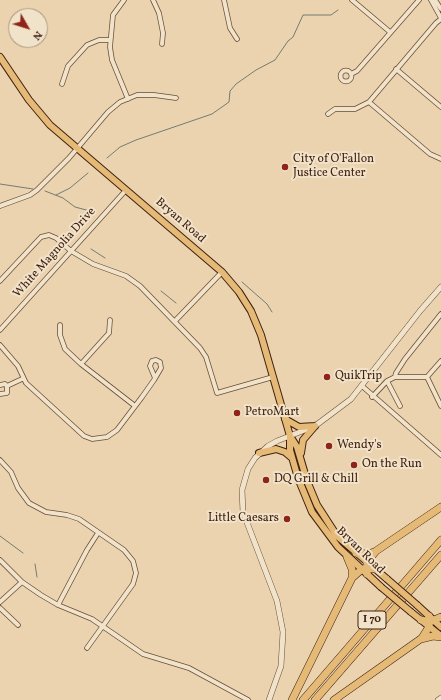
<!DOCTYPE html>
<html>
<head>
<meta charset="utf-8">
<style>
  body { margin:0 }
  #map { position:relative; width:441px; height:700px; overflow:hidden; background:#ead3ae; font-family:Vollkorn,serif }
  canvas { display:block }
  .north { position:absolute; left:8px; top:8px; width:40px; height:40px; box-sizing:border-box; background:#f1e2ca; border:1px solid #aa9580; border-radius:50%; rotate:129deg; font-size:11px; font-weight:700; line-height:16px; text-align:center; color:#402111 }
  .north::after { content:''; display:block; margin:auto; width:14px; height:18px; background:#8f2418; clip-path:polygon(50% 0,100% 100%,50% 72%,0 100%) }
</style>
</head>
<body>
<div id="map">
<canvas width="441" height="700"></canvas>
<div class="north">N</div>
</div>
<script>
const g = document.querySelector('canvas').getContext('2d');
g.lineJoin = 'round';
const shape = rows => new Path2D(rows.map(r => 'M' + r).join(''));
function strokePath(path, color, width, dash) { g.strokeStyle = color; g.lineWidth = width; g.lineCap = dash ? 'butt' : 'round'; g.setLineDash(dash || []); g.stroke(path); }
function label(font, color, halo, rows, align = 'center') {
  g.font = font + ' Vollkorn,serif'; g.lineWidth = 4; g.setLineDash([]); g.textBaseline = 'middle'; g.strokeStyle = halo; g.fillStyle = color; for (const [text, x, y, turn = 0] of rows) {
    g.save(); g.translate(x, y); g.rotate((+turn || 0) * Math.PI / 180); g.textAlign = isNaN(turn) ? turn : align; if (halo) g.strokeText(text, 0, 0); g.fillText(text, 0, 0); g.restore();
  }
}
const stream = shape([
  [107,158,120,147,136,140,212,114,229,102,230,91,236,84,256,70,275,60,288,41,293,37,303,15,331,15,338,10],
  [0,184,33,189],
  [45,191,63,198,75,207,94,212],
  [56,195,70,188,88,173],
  [91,249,105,258],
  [242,282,267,304,272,312],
  [161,291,176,303],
  [0,536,23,553],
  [35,564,37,577]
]);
const minor = shape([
  [124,0,113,15,110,47,112,60,128,99],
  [153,0,159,13,163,33,162,44],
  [224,0,230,28,237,39],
  [352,0,390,32],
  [431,0,441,18],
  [435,0,441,9],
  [396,69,441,107],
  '340.5 76a5.5 5.5 0 1 1 11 0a5.5 5.5 0 1 1-11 0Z',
  [351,74,357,71,419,0],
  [62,84,68,66,87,45,99,40,110,40],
  [369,102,430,154,441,159],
  [328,114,335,109,355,109,369,102,436,23,441,19],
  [0,206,30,195,37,190,69,158,108,112,120,102,137,95,154,95,176,98],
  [0,281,41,237,49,235,56,238,71,251,93,264,126,276,140,286,200,348,206,357,217,393,273,377],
  [175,321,222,272],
  [60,325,60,335,65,349,81,364,135,406],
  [0,330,126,190],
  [0,345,18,366,26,383,84,436,92,439,107,437,117,430,142,397,154,380,161,368,160,362,156,360,152,361,150,366,155,378],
  [81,364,109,333,110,320],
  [395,377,427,377,441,361],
  [427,377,441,406],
  [387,381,400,406],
  [0,385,5,384,7,386],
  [7,386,22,379],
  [362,386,441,455],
  [0,394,7,393,7,386],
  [372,397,387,381,395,377,396,373,405,359,441,314],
  [0,460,11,472,18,488,29,503,46,512,67,515,79,519,124,550,133,561,136,573,133,584,87,648],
  [0,560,22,582,41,595,58,605,92,619,143,654,189,668,248,700],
  [0,602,22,582],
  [58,605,87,550,98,533],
  [0,608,18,625]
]);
const tertiary = shape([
  [269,700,281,666,283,632,277,601,243,512,242,490,248,469,255,458,268,446,277,441,315,426,351,399,420,311,441,287],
  [438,700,441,698]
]);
const primary = shape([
  [0,57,29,100,50,125,222,272,239,292,251,311,261,335,290,436,297,447,307,481,317,505,337,536,387,579],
  [285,419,299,427,315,426],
  [290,436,290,450,298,478,312,512,338,547,381,587],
  [259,453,276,449,285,452,292,458],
  [301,453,303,440,315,426],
  [417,605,441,627],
  [411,612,441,636]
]);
const motorway = shape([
  [356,553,368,554,374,552],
  [347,557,352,569,352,577],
  [367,574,367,562,376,551,441,507],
  [421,620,430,622,441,617],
  [421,639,433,636,441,637],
  [292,700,352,578,361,570,366,568,375,569],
  [303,700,441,540],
  [315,700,441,555],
  [334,700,422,638,429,627,429,616]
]);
const primaryBridge = shape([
  [387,579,417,605],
  [381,587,411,612]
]);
const markers = [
  [285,167,4,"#8f2418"],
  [327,377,4,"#8f2418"],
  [237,413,4,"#8f2418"],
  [329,446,4,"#8f2418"],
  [354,465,4,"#8f2418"],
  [266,480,4,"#8f2418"],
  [287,519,4,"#8f2418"]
];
const shields = [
  [372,620,28]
];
const shieldNames = [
  ["I 70",372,620]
];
const poiNames = [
  ["City of O'Fallon",293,160],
  ["Justice Center",293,174],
  ["QuikTrip",335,377],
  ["PetroMart",245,413],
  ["Wendy's",337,446],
  ["On the Run",362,465],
  ["DQ Grill & Chill",274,480],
  ["Little Caesars",279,519,"right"]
];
const streetNames = [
  ["Bryan Road",180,221,41],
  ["White Magnolia Drive",55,253,-48],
  ["Bryan Road",360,551,44]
];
strokePath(stream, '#757b72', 1);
strokePath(minor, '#6a4e38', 5.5);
strokePath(tertiary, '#6a4e38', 6);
strokePath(primary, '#402111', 8);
strokePath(motorway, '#402111', 8);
strokePath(minor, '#f1e2ca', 4);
strokePath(tertiary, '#f1e2ca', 5);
strokePath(primary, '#e5ba77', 6);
strokePath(motorway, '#e5ba77', 7);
strokePath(primaryBridge, '#402111', 8, []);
strokePath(primaryBridge, '#e5ba77', 6);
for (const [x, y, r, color] of markers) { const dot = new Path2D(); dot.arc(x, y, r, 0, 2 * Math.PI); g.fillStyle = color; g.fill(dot); strokePath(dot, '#f1e2ca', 1.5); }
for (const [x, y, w] of shields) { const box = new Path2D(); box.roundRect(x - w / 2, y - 9, w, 18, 3); g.fillStyle = '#f1e2ca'; g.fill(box); strokePath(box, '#402111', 1); }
label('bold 11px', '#402111', null, shieldNames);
label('12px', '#402111', '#f1e2ca', poiNames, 'left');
label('12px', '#402111', '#f1e2ca', streetNames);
</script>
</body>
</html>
